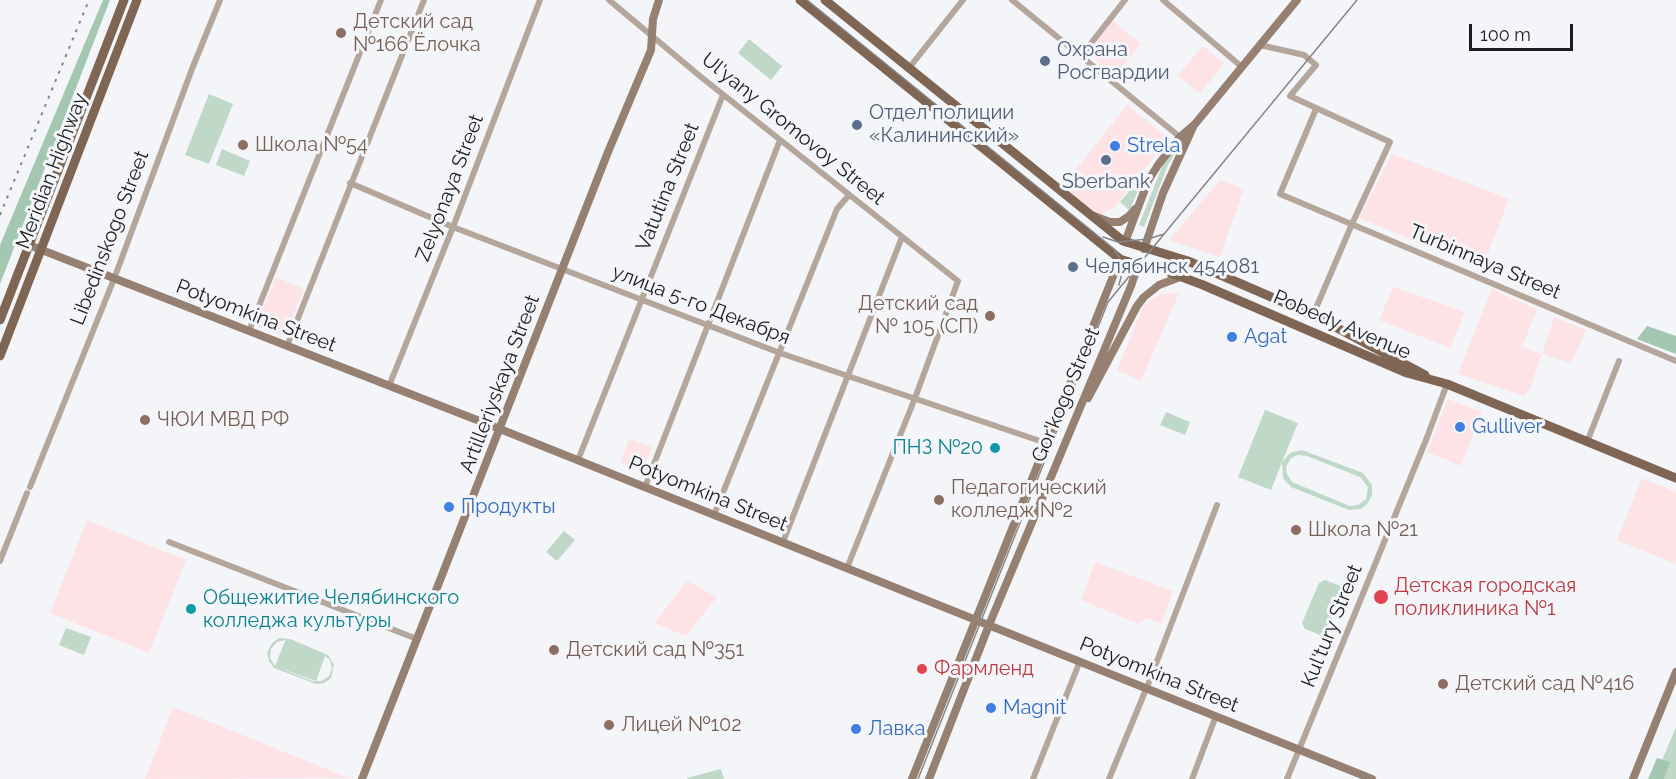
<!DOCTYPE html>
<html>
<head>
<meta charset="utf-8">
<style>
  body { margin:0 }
  #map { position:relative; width:1676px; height:779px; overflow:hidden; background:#f3f5f9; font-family:Raleway,sans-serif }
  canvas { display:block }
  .scale { position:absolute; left:1469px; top:24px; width:104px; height:27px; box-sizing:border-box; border:3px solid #1d1d1f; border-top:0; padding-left:8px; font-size:18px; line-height:21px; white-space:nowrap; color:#1d1d1f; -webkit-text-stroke:4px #f3f5f9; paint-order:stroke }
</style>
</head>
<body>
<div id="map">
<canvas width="1676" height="779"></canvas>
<div class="scale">100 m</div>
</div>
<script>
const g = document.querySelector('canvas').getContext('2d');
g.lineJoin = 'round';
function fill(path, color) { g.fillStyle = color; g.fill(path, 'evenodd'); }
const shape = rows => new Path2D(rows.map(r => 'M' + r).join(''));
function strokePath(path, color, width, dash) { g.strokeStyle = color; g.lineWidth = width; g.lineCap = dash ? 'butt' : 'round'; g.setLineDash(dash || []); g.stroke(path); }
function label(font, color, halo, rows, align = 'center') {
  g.font = font + ' Raleway,sans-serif'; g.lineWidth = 6; g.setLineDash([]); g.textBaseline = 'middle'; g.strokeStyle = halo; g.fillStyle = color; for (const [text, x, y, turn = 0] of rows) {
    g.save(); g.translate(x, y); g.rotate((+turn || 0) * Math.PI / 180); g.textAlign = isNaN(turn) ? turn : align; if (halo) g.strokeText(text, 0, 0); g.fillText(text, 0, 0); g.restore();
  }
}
const commercial = shape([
  [1112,20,1141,44,1116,75,1087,53],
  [1203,46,1224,63,1200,94,1178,75],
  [1127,105,1169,138,1115,207,1099,215,1061,188],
  [1392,154,1509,199,1482,268,1359,218],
  [1220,180,1244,189,1220,257,1169,240],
  [276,277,304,289,284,336,256,325],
  [1393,287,1465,312,1450,348,1379,320],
  [1492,289,1537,310,1522,347,1542,354,1554,317,1586,330,1571,363,1542,354,1530,388,1524,396,1458,374],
  [1179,293,1141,381,1117,370,1142,309,1149,301,1161,294],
  [1448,399,1482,412,1461,466,1427,452],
  [629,439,652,447,643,471,621,462],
  [1642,478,1676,492,1676,564,1617,540],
  [87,520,186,560,149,653,50,613],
  [1095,562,1173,591,1162,624,1147,618,1139,624,1081,600],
  [687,581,717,597,686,636,654,623],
  [173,707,344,776,354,778,145,779]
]);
const green = shape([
  [749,39,782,66,771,80,738,53],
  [209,94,233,104,209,164,185,155],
  [1187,134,1168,165,1144,227,1139,225,1163,164],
  [222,149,250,161,244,176,216,165],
  [1147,170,1130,209,1128,209,1120,202],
  [1265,410,1298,423,1282,462,1290,453,1302,450,1363,473,1372,485,1372,495,1368,503,1361,509,1349,510,1291,487,1283,478,1282,462,1271,490,1238,477],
  [1298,455,1307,456,1360,477,1368,487,1366,499,1358,505,1350,506,1292,482,1287,474,1286,467,1291,458],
  [1166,412,1190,422,1185,435,1160,425],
  [564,531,575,540,557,561,546,552],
  [1325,580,1341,586,1343,592,1327,631,1320,635,1305,629,1302,623,1319,583],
  [66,628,91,637,84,655,59,645],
  [279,638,290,639,328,655,334,665,331,678,324,683,316,684,274,668,269,661,267,653,272,643],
  [285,640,285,641,275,666,270,658,271,649,277,642],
  [325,656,330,660,332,669,329,676,322,681,312,681,277,667,316,681],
  [1676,727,1676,779,1654,779],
  [721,769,724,779,688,779,687,778]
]);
const forest = shape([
  [103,0,110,0,0,284,0,245],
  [1647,326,1676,336,1676,354,1637,339],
  [1657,758,1670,762,1664,779,1648,779]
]);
const street = shape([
  [609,0,701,77,958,281,915,398,847,568],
  [1012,0,1180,137],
  [1163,0,1242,67],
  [1260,45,1304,55,1316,65,1290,96,1390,142,1352,224,1313,315],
  [1081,56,1125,0],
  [909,68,963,0],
  [1316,109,1280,194,1676,361],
  [350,183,453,227,780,353,1046,443],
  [249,331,381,0],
  [287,346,424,0],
  [389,386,453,227,540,0],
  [1587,442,1619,361],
  [578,460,723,95],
  [30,487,114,279,192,69,220,0],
  [645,487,780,140],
  [714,515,837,209,849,195],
  [169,542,417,639],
  [783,542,902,237],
  [0,561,27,493],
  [1033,779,1080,661],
  [1109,779,1149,682,1217,505],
  [1192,779,1216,716],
  [1287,779,1426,440,1447,384]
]);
const secondary = shape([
  [1094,216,1110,222,1120,222,1129,216,1135,209],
  [1125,242,1148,181,1158,165,1180,137,1195,124,1297,0],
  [29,245,500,429,1372,779],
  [1144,249,1163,193,1193,127],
  [1088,398,1137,306,1144,297,1159,285,1180,277],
  [362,779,608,152,651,50,653,19,659,0],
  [912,779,1120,259],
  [929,779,989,625,1131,286,1138,265],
  [1633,779,1676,672]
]);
const primary = shape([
  [800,0,1120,259,1138,265,1158,268,1203,285,1407,373,1447,384,1676,478],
  [825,0,1123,241,1188,261,1313,315,1425,375],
  [0,320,124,0],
  [0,356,137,0]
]);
const tram = shape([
  [807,0,1114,249,1124,265,1119,285],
  [1103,237,1118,242,1148,239,1164,234],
  [918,779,1108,302,1357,0]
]);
const rail = shape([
  [0,215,89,0]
]);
const markers = [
  [341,33,6,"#8d6e63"],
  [1045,61,6,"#5c6f8a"],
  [857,125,6,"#5c6f8a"],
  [243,145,6,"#8d6e63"],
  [1115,146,6,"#3f7fe0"],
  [1106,160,6,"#5c6f8a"],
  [1073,267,6,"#5c6f8a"],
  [990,316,6,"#8d6e63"],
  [1232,337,6,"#3f7fe0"],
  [145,420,6,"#8d6e63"],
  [1460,427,6,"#3f7fe0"],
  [995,448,6,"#0f9aa8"],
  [939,500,6,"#8d6e63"],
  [449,507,6,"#3f7fe0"],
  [1296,530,6,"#8d6e63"],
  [1381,597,8,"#e0444e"],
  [191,609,6,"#0f9aa8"],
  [554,650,6,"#8d6e63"],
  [922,669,6,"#e0444e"],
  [1443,684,6,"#8d6e63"],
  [991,708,6,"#3f7fe0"],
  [609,725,6,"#8d6e63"],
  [856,729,6,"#3f7fe0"]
];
const educationNames = [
  ["Детский сад",353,22],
  ["№166 Ёлочка",353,45],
  ["Школа №54",255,145],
  ["Детский сад",978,304,"right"],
  ["№ 105 (СП)",978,327,"right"],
  ["ЧЮИ МВД РФ",157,420],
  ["Педагогический",951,488],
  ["колледж №2",951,511],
  ["Школа №21",1308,530],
  ["Детский сад №351",566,650],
  ["Детский сад №416",1455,684],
  ["Лицей №102",621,725]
];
const serviceNames = [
  ["Охрана",1057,50],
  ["Росгвардии",1057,73],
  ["Отдел полиции",869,113],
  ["«Калининский»",869,136],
  ["Sberbank",1106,182,"center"],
  ["Челябинск 454081",1085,267]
];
const streetNames = [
  ["Ul'yany Gromovoy Street",793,129,39],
  ["Meridian Highway",52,171,-69],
  ["Vatutina Street",668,187,-68],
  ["Zelyonaya Street",450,188,-69],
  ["Libedinskogo Street",110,238,-69],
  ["Turbinnaya Street",1485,262,23],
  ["улица 5-го Декабря",701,305,21],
  ["Potyomkina Street",256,316,21],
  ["Pobedy Avenue",1342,325,23],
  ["Artilleriyskaya Street",500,384,-69],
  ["Gor'kogo Street",1066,395,-67],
  ["Potyomkina Street",708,494,22],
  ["Kul'tury Street",1332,626,-68],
  ["Potyomkina Street",1159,675,22]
];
const shopNames = [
  ["Strela",1127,146],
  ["Agat",1244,337],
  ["Gulliver",1472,427],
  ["Продукты",461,507],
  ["Magnit",1003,708],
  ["Лавка",868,729]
];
const cultureNames = [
  ["ПНЗ №20",983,448],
  ["Общежитие Челябинского",203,598,"left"],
  ["колледжа культуры",203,621,"left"]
];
const healthNames = [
  ["Детская городская",1394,586],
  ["поликлиника №1",1394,609],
  ["Фармленд",934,669]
];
fill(commercial, '#fee3e6');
fill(green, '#c0d8c8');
fill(forest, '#a3c7b1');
strokePath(street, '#b5a69c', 6);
strokePath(secondary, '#968072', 8);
strokePath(primary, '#7f6654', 9);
strokePath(tram, '#858688', 1.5);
strokePath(rail, '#858688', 2, [3, 6]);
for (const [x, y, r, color] of markers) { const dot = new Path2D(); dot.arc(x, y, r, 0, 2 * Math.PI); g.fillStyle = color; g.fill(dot); strokePath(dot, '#f3f5f9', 2); }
label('20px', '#785e54', '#f3f5f9', educationNames, 'left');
label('20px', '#4e5e75', '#f3f5f9', serviceNames, 'left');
label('20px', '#1d1d1f', '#f3f5f9', streetNames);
label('20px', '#366cbe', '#f3f5f9', shopNames, 'left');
label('20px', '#0d838f', '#f3f5f9', cultureNames, 'right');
label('20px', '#be3a42', '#f3f5f9', healthNames, 'left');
</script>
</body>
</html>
